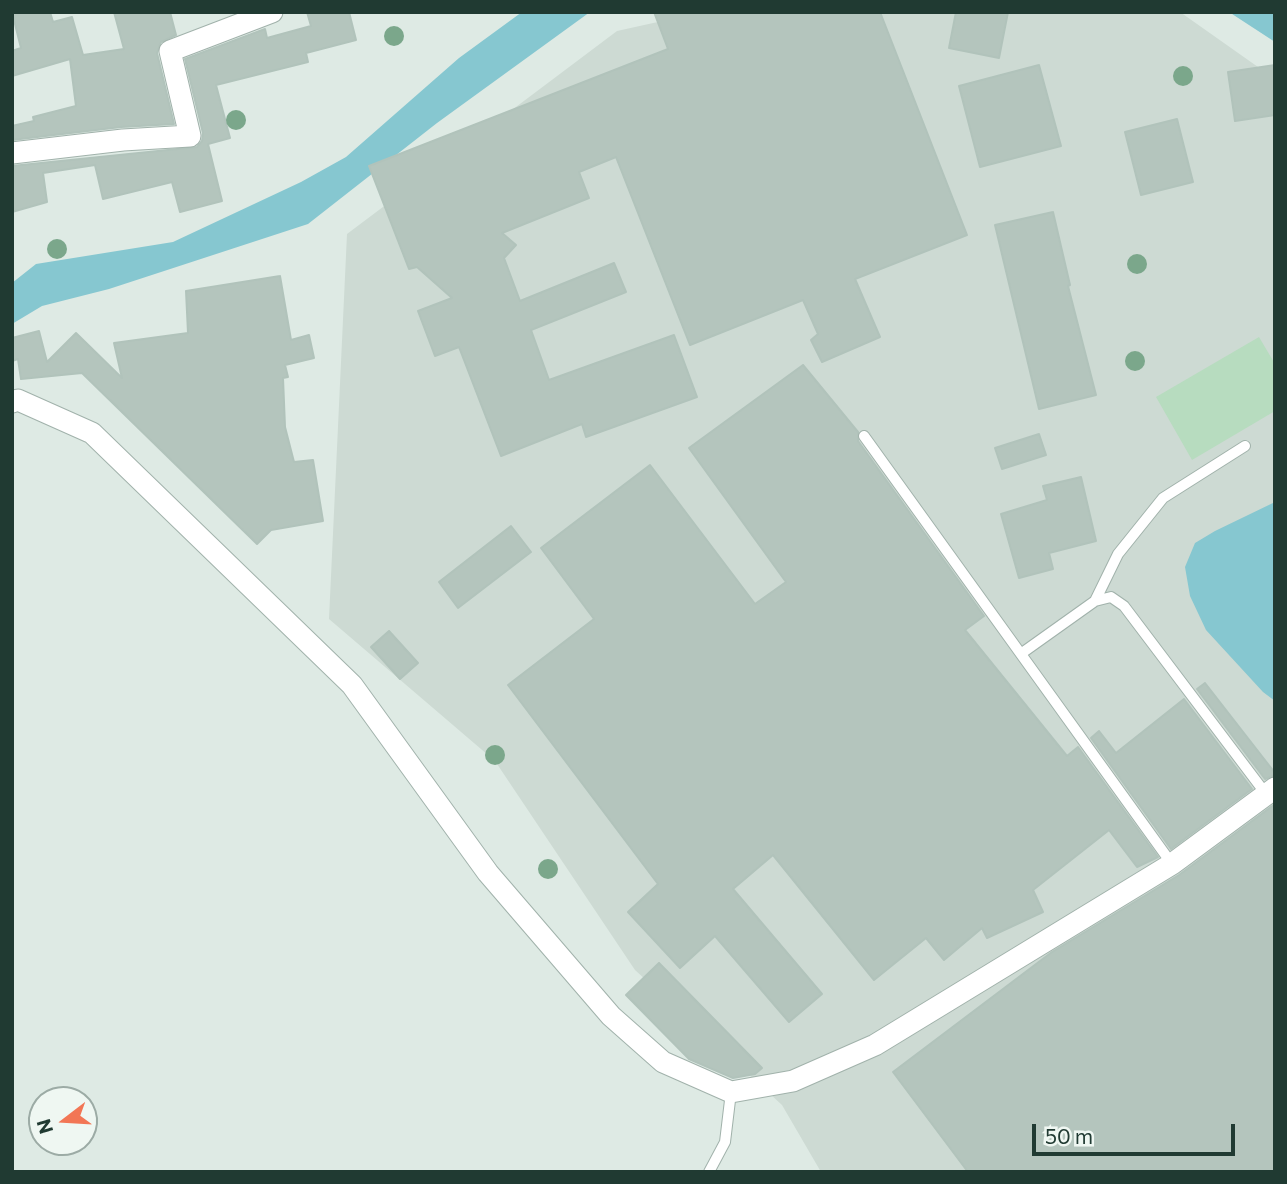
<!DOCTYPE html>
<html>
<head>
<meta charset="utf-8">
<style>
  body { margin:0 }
  #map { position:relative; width:1287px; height:1184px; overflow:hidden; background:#deeae4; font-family:Commissioner,sans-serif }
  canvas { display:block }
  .frame { position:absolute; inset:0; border:14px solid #203a32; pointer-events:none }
  .north { position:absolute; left:28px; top:1086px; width:70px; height:70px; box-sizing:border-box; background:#eff7f2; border:2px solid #9caba5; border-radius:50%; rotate:253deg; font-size:19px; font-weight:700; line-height:28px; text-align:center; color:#203a32 }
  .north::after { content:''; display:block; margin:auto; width:24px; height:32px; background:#f27655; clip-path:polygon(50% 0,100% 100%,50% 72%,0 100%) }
  .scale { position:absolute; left:1032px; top:1124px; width:203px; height:32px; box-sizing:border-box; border:4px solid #203a32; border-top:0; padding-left:9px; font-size:21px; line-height:24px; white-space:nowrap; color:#203a32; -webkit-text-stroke:5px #eff7f2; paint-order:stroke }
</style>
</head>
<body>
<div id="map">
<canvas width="1287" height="1184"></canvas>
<div class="frame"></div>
<div class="north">N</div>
<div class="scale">50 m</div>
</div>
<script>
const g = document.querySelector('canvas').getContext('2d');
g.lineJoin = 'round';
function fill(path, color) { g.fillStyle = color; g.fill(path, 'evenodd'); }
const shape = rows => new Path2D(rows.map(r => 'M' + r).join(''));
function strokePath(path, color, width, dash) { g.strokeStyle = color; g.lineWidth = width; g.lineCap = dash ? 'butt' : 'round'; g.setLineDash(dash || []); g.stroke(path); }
const built = shape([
  [703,12,1180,12,1275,79,1275,1172,821,1172,782,1105,635,970,495,761,329,619,347,234,617,31]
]);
const green = shape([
  [1259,337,1275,364,1275,411,1192,460,1156,397]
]);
const water = shape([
  [522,12,590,12,437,123,308,224,109,289,42,306,12,324,12,283,36,264,173,242,301,182,346,157,459,58],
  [1229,12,1275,12,1275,42],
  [1275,502,1275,701,1263,692,1206,630,1190,596,1185,567,1195,543,1215,531]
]);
const building = shape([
  [12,12,50,12,53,22,72,17,83,55,124,49,114,12,170,12,176,35,161,42,157,53,174,124,121,127,12,140,12,126,34,121,33,117,76,106,70,59,12,76,12,51,21,48,12,12],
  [307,12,349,12,356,40,306,53,308,62,216,85,230,138,208,144,222,201,180,212,172,182,103,199,95,165,43,173,47,202,12,212,12,166,197,147,202,141,203,133,185,59,265,29,267,38,311,26,307,12],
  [654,12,880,12,967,235,855,279,880,337,822,362,811,340,818,334,803,300,690,345,616,157,579,172,589,198,502,233,516,245,504,258,520,301,614,263,626,292,531,330,549,380,674,335,697,397,586,437,582,424,501,456,459,347,435,356,418,311,452,298,417,267,409,269,369,166,668,49,654,12],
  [956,12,1008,12,999,58,949,48,956,12],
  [1039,65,1061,146,980,167,959,86,1039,65],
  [1275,65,1275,115,1235,121,1228,72,1275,65],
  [1177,119,1193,182,1141,195,1125,132,1177,119],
  [1053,212,1070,285,1068,286,1096,395,1039,409,995,225,1053,212],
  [280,276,291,340,309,335,314,358,285,365,288,377,283,378,285,427,294,462,313,460,323,521,271,530,257,544,82,373,21,379,18,359,12,361,12,338,39,331,47,362,76,333,122,378,114,343,188,333,186,291,280,276],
  [803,365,858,432,858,441,984,616,965,630,1067,756,1078,747,1158,857,1137,867,1109,830,1033,890,1043,912,987,938,982,928,944,960,926,938,874,980,773,855,733,889,822,994,789,1022,715,936,680,968,628,912,658,884,508,685,594,619,541,548,650,465,755,604,786,582,689,448,803,365],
  [1039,434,1046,455,1002,469,995,448,1039,434],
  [1081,477,1096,541,1049,553,1053,569,1019,578,1001,514,1047,500,1043,486,1081,477],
  [511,526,531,552,458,608,439,582,511,526],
  [389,631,418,663,400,679,371,647,389,631],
  [1205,683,1275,773,1275,775,1265,779,1197,689,1205,683],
  [1184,699,1252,789,1171,849,1091,738,1099,731,1116,753,1184,699],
  [1275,804,1275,1172,968,1172,893,1072,1052,952,1179,875,1275,804],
  [659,963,762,1068,755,1074,733,1078,689,1059,626,995,659,963]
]);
const service = shape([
  [864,436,1172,864],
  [1095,601,1118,554,1163,498,1245,446],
  [1022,653,1095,601,1111,597,1124,606,1266,794],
  [709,1172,725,1142,731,1092]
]);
const minor = shape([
  [12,153,123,140,190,136,170,51,272,12],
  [12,402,18,400,92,433,352,685,488,873,611,1016,663,1062,731,1092,793,1081,875,1045,1172,864,1275,788]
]);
const trees = [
  [394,36],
  [1183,76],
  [236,120],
  [57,249],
  [1137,264],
  [1135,361],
  [495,755],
  [548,869]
];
fill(built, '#cddad3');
fill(green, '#b7dcbf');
fill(water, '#86c7d0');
fill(building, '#b4c5bd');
strokePath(building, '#b1c3bb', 2);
strokePath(service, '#a1b2ab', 12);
strokePath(minor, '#a1b2ab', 23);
strokePath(service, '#fff', 10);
strokePath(minor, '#fff', 21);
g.fillStyle = '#7ba78b';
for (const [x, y] of trees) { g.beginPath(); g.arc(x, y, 10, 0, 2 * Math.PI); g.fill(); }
</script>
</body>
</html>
